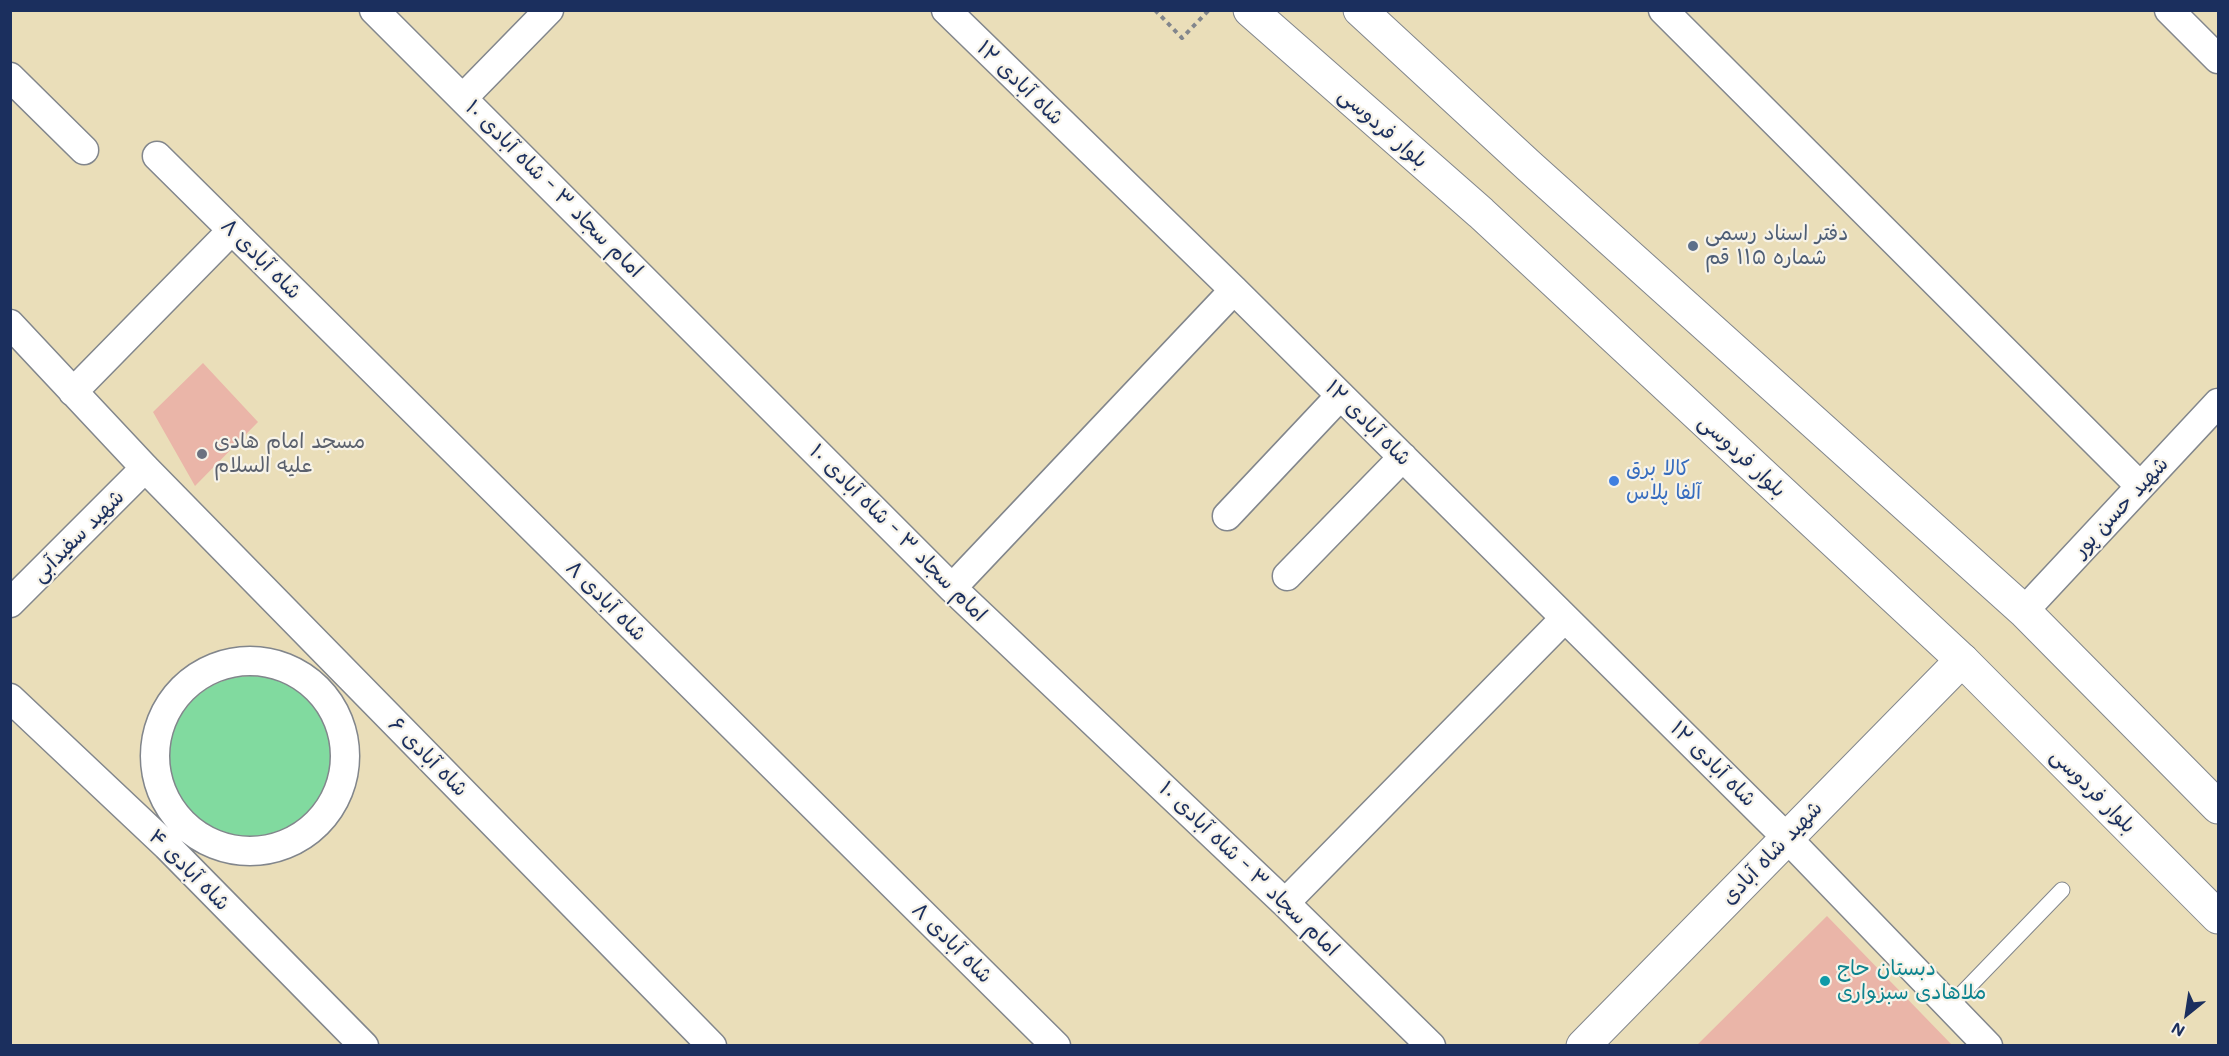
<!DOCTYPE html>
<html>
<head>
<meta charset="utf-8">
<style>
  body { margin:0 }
  #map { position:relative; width:2229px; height:1056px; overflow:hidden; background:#eadeb9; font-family:Mali,sans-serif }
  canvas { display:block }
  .frame { position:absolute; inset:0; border:12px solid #1b2f5e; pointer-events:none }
  .north { position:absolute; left:2157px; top:984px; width:60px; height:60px; -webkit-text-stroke:4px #f7f3e8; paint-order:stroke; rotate:210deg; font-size:16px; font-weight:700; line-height:24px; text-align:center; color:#1b2f5e }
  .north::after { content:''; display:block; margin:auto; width:21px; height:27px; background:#1b2f5e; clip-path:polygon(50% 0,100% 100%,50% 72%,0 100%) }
</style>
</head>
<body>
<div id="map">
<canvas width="2229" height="1056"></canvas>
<div class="frame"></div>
<div class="north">N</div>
</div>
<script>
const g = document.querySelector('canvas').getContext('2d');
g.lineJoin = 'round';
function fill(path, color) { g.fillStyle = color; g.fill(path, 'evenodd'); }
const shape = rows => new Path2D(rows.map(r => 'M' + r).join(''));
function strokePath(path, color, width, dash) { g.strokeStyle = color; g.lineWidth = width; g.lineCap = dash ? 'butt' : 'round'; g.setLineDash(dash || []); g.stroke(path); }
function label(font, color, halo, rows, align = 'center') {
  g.font = font + ' Mali,"Playpen Sans Arabic",sans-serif'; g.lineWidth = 4.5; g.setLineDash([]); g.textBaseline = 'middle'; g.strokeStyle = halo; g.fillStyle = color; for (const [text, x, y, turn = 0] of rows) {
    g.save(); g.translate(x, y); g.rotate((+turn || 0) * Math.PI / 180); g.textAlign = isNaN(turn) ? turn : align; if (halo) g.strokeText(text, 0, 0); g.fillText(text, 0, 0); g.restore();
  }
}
const green = shape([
  '169 758a82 82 0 1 1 164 0a82 82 0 1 1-164 0Z'
]);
const building = shape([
  [203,363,258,422,195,486,153,412],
  [1827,916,1953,1046,1696,1046]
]);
const path = shape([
  [1155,10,1182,38,1209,10]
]);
const service = shape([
  [1949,1007,2062,890]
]);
const minor = shape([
  [374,10,952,588,1285,903,1431,1046],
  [946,10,1234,290,1565,618,1787,838,1988,1046],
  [1663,10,2140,486],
  [2169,10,2218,59],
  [10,77,84,150],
  [463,98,549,10],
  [157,156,1056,1046],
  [10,324,145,468,712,1046],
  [73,392,232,230],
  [1227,516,1340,396],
  [1287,576,1403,457],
  [952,588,1234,290],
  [10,603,145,468],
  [2024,611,2218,403],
  '155 756a95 95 0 1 1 190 0a95 95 0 1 1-190 0Z',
  [10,698,167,846,364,1046],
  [1285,903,1565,618]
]);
const secondary = shape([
  [1583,1046,1962,660]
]);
const primary = shape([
  [1250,10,1481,213,1962,660,2218,917],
  [1360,10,1529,166,2024,611,2218,807]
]);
const markers = [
  [1693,246,6,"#5c6f8a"],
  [202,454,6,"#6b7280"],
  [1614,481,6,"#3f7fe0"],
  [1825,981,6,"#0f9aa8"]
];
const streetNames = [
  ["شاه آبادی ۱۲",1020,83,44],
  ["بلوار فردوسی",1383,128,41],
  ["امام سجاد ۳ - شاه آبادی ۱۰",554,189,45],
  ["شاه آبادی ۸",261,259,45],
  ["شاه آبادی ۱۲",1368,423,45],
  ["بلوار فردوسی",1742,456,43],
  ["شهید حسن پور",2121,507,-47],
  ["امام سجاد ۳ - شاه آبادی ۱۰",898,533,45],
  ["شهید سفیدآبی",78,536,-45],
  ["شاه آبادی ۸",606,601,45],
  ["شاه آبادی ۶",428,757,45],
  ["شاه آبادی ۱۲",1713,764,45],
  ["بلوار فردوسی",2093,791,45],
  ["شهید شاه آبادی",1772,853,-46],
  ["امام سجاد ۳ - شاه آبادی ۱۰",1249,869,44],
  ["شاه آبادی ۴",189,870,45],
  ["شاه آبادی ۸",952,943,45]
];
const serviceNames = [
  ["دفتر اسناد رسمی",1705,234],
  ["شماره ۱۱۵ قم",1705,258]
];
const worshipNames = [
  ["مسجد امام هادی",214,442],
  ["علیه السلام",214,466]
];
const shopNames = [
  ["کالا برق",1626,469],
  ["آلفا پلاس",1626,493]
];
const cultureNames = [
  ["دبستان حاج",1837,969],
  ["ملاهادی سبزواری",1837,993]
];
fill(green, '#81da9f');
fill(building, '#eab5a8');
strokePath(service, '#82868c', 17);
strokePath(minor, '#82868c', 31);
strokePath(secondary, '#82868c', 35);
strokePath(primary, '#82868c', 35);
strokePath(path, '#82868c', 4, [4.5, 4.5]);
strokePath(service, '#fff', 15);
strokePath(minor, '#fff', 28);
strokePath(secondary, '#fff', 33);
strokePath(primary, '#fff', 33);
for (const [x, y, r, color] of markers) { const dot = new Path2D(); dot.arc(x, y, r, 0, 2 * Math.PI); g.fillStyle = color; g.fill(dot); strokePath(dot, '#f7f3e8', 2); }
label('21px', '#1b2f5e', '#f7f3e8', streetNames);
label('21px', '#4e5e75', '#f7f3e8', serviceNames, 'left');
label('21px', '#5b616d', '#f7f3e8', worshipNames, 'left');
label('21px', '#366cbe', '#f7f3e8', shopNames, 'left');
label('21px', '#0d838f', '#f7f3e8', cultureNames, 'left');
</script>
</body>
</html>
